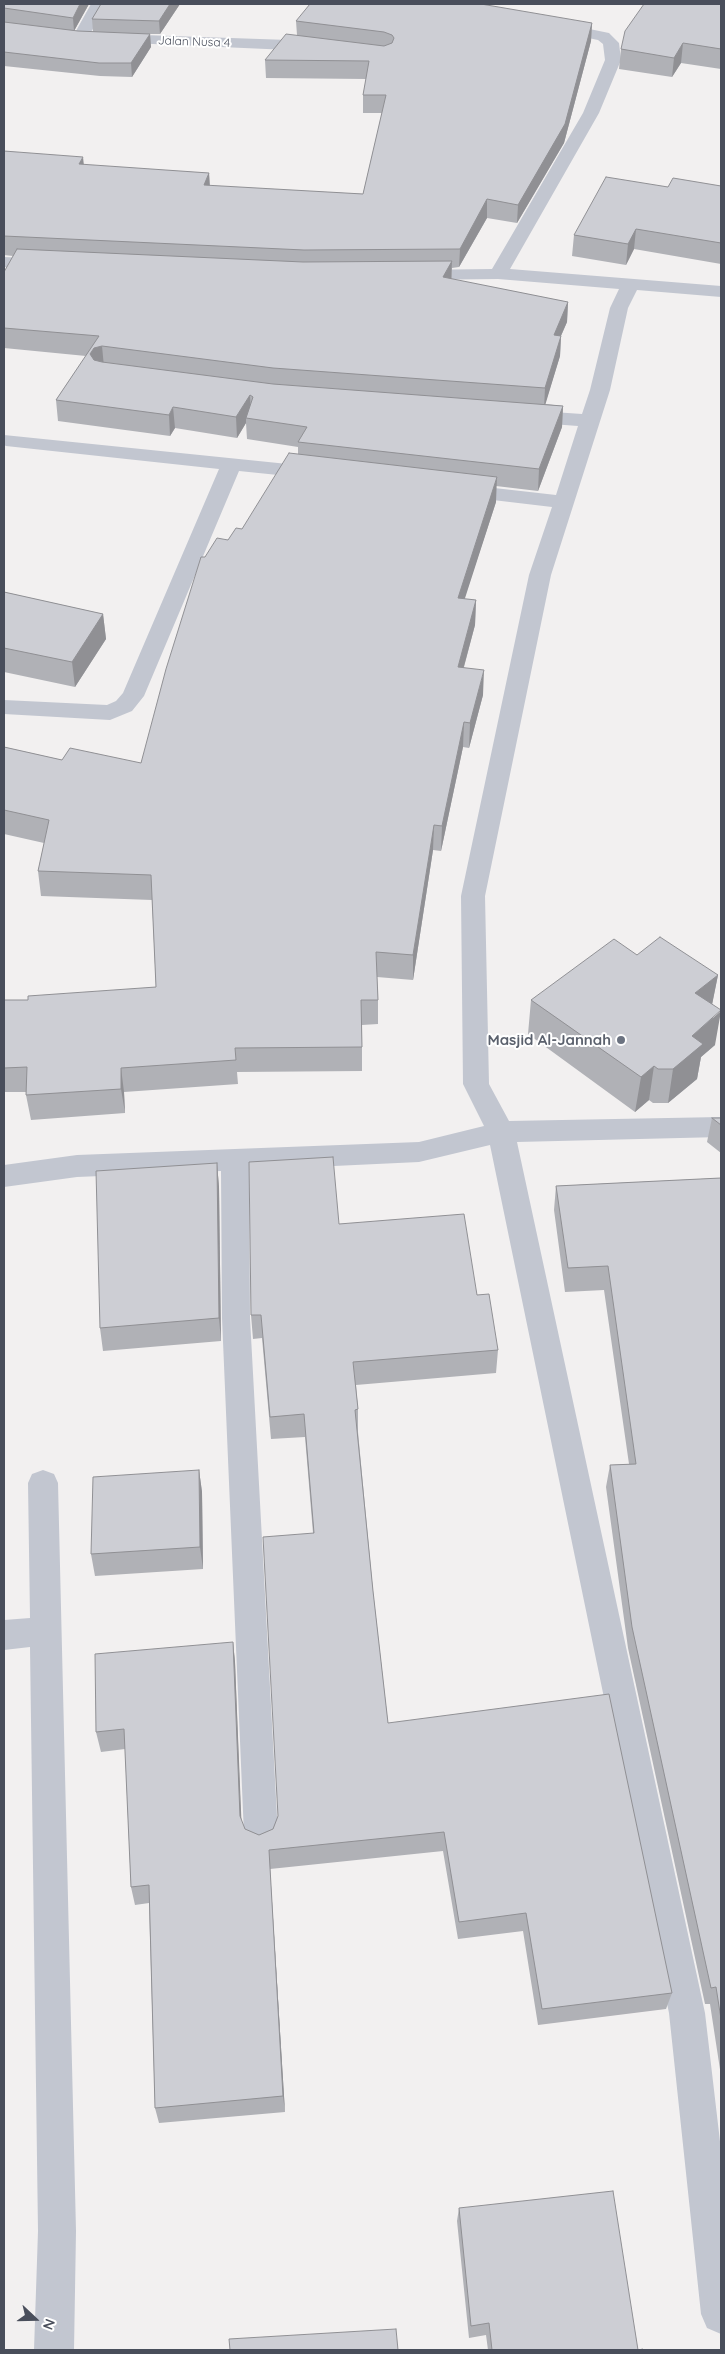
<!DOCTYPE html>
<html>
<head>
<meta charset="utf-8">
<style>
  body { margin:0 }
  #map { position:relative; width:725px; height:2354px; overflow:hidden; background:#f2f0f0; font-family:Quicksand,sans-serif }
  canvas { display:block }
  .frame { position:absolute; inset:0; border:5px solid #494e5b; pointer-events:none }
  .north { position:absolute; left:10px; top:2294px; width:50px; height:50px; -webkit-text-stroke:4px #fff; paint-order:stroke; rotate:111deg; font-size:14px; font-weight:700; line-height:20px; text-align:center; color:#494e5b }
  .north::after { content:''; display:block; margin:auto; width:18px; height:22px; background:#494e5b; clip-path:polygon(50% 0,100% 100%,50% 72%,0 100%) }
</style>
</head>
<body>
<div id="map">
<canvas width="725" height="2354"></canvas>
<div class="frame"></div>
<div class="north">N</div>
</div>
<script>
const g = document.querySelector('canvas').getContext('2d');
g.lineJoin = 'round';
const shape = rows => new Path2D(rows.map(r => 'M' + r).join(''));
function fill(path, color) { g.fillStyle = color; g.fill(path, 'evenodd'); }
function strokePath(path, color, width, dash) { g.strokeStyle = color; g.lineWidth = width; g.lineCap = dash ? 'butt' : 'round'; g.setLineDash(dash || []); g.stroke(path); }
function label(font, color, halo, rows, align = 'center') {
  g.font = font + ' Quicksand,sans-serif'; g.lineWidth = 4; g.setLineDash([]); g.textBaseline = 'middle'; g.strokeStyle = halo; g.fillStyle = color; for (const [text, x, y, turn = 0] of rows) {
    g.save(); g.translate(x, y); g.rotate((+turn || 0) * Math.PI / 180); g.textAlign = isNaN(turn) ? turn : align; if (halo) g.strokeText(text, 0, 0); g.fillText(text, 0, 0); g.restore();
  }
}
const minor = shape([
  [91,4,107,4,86,41,74,41,72,38,91,4],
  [555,22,609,33,619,43,621,60,599,113,510,269,721,286,721,297,637,290,628,308,610,390,551,575,485,896,489,1084,509,1121,721,1117,721,1137,517,1142,705,2013,721,2150,721,2334,707,2328,701,2314,669,2013,490,1145,419,1162,249,1170,250,1318,278,1835,273,1847,261,1852,249,1847,244,1835,222,1318,221,1171,77,1177,4,1187,4,1165,77,1155,419,1142,484,1126,463,1084,461,896,529,575,552,507,459,496,452,494,449,490,452,486,459,484,556,495,578,426,524,422,517,420,514,416,517,412,524,410,582,414,590,390,610,308,619,289,498,279,413,280,407,279,404,275,407,271,413,270,492,269,583,113,605,60,603,44,598,40,549,30,547,27,549,24,555,22],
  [114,34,289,40,313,43,319,45,321,48,319,51,313,53,289,50,108,42,106,39,108,36,114,34],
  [4,257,46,259,52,260,55,264,52,268,46,269,4,267,4,257],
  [4,435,317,467,324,469,327,473,324,477,317,479,239,471,144,696,132,711,110,720,4,714,4,700,107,705,116,701,123,693,219,469,6,446,4,445,4,435],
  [43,1470,54,1474,58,1483,76,2231,74,2350,34,2350,38,2231,30,1647,4,1650,4,1620,30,1618,28,1483,32,1474,43,1470]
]);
const wall = shape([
  [4,4,89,4,74,31,93,32,92,19,101,4,180,4,160,34,150,34,151,47,132,77,100,76,4,66,4,22,57,29,4,22],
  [721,4,721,69,681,63,672,77,619,69,621,49],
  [296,21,592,23,591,41,564,143,517,223,487,218,459,267,452,268,452,279,568,302,567,322,561,336,560,356,545,404,563,406,562,427,538,491,496,486,496,502,464,599,476,600,475,625,464,667,483,695,469,748,463,747,441,851,433,850,413,980,377,977,378,1000,378,1024,362,1025,362,1071,237,1072,238,1084,124,1092,125,1113,31,1120,26,1095,26,1092,4,1092,4,1000,28,1000,156,987,152,900,41,896,38,871,44,843,4,834,4,747,62,760,141,763,205,557,242,529,298,454,298,447,247,439,246,423,237,438,175,428,170,436,58,421,56,400,86,356,4,348,4,272,13,256,4,255,4,256,4,151,83,165,209,173,210,186,363,194,382,113,363,113,363,95,366,79,266,78,265,60,297,35],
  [721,186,721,264,634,249,626,265,572,256,574,235,668,187],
  [4,592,103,614,106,639,75,687,4,672],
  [637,955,718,975,712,1004,715,1045,701,1057,697,1079,668,1103,653,1103,649,1100,635,1112,528,1034,531,1000],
  [712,1118,721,1118,721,1153,707,1142],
  [217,1163,219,1187,221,1341,103,1351,100,1328],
  [721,1178,721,2076,710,2004,705,2004,628,1648,606,1487,610,1465,629,1464,604,1290,565,1292,554,1210,556,1186],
  [339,1224,477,1295,498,1350,496,1373,356,1385,358,1409,358,1432,373,1591,388,1723,672,1993,666,2009,538,2025,523,1931,458,1939,443,1851,270,1869,285,2112,159,2123,155,2108,149,1903,135,1905,131,1887,125,1749,101,1752,96,1732,233,1642,235,1662,241,1820,245,1829,259,1835,273,1829,278,1816,313,1533,305,1437,271,1439,262,1338,253,1339,251,1315],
  [199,1470,202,1492,203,1569,95,1576,91,1554],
  [459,2208,638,2350,643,2350,488,2350,486,2335,469,2338,457,2221]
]);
const shadedWall = shape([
  [80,4,89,4,74,31,73,18],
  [170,4,180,4,160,34,159,21],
  [592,23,591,41,564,143,517,223,518,205],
  [150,34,151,47,132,77,131,63],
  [683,43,681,63,672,77,674,58],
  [83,157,85,175,79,164],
  [209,173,210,192,204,185],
  [487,199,487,218,459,267,460,249],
  [636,229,634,249,626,265,628,244],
  [452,261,451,281,443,277],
  [568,302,567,322,552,356,554,335],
  [561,336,560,356,544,409,545,388],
  [102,346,104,367,96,369,90,354,94,348],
  [250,395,251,416,246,418,246,423,237,438,236,417],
  [563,406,562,427,538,491,539,469],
  [173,407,175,428,170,436,169,415],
  [497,477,496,502,457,623,458,598],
  [476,600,475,625,457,692,458,667],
  [103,614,106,639,75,687,72,662],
  [484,670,483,695,469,748,470,723],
  [464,722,463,747,441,851,442,826],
  [434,825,433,850,413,980,413,955],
  [718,975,711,1010,695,993],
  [721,1011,715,1045,701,1057,697,1079,668,1103,673,1069,692,1036],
  [654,1066,649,1100,635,1112,641,1077],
  [121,1068,124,1092,125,1113,121,1089],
  [217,1163,219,1187,221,1341,219,1318],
  [199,1470,202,1492,203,1569,200,1547],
  [233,1642,235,1662,242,1835,240,1816],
  [269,1850,270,1869,285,2112,283,2096]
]);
const building = shape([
  [4,4,80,4,73,18,4,8,4,4],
  [101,4,170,4,159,21,92,19,101,4],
  [310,4,481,4,592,23,565,124,518,205,487,199,460,249,304,250,4,236,4,151,83,157,79,164,209,173,204,185,363,194,386,95,363,95,369,61,265,60,286,34,384,46,392,43,394,38,392,35,384,32,296,21,310,4],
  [644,4,721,4,721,49,683,43,674,58,621,49,625,31,644,4],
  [4,22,78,31,150,34,131,63,99,63,4,52,4,22],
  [606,177,668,187,673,178,721,186,721,243,636,229,628,244,574,235,606,177],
  [17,249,303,262,452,261,443,277,568,302,554,335,561,336,545,388,273,368,102,346,94,348,90,354,94,360,102,362,273,384,563,406,539,469,298,442,307,427,246,418,253,397,250,395,236,417,173,407,169,415,56,400,99,336,4,328,4,272,17,249],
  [289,453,497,477,458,598,476,600,458,667,484,670,470,723,464,722,442,826,434,825,413,955,376,952,378,1000,361,1000,362,1047,235,1048,236,1060,121,1068,121,1089,26,1095,27,1067,4,1068,4,1000,28,1000,28,996,156,987,151,875,38,871,49,820,4,810,4,747,62,760,70,748,141,763,166,669,201,557,205,557,217,538,228,540,236,528,242,529,289,453],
  [4,592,103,614,72,662,4,648,4,592],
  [660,937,718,975,695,993,721,1010,692,1036,703,1044,673,1069,658,1069,654,1066,641,1077,531,1000,614,939,637,955,660,937],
  [712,1118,721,1118,721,1125,712,1118],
  [333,1157,339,1224,464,1214,477,1295,489,1294,498,1350,353,1362,358,1409,355,1410,373,1591,388,1723,609,1694,672,1993,542,2009,526,1913,459,1922,444,1832,269,1850,283,2096,155,2108,149,1885,131,1887,124,1729,96,1732,95,1654,233,1642,240,1816,245,1829,259,1835,273,1829,278,1816,263,1537,314,1533,304,1414,270,1417,261,1315,251,1315,249,1162,333,1157],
  [217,1163,219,1318,100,1328,96,1171,217,1163],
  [721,1178,721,2019,716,1987,711,1988,632,1627,610,1465,636,1464,608,1266,568,1268,556,1186,721,1178],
  [199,1470,200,1547,91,1554,93,1477,199,1470],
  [613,2191,638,2350,643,2349,643,2350,492,2350,489,2323,471,2326,459,2208,613,2191],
  [396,2329,398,2350,230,2350,229,2339,396,2329]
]);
const markers = [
  [621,1040,5,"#6b7280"]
];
const farStreetnames = [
  ["Jalan Nusa 4",194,42,2]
];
const worshipNames = [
  ["Masjid Al-Jannah",611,1040]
];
fill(minor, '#c2c6d0');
fill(wall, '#b0b1b6');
fill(shadedWall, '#909094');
fill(building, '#cdced4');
strokePath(building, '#909094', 1);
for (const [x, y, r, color] of markers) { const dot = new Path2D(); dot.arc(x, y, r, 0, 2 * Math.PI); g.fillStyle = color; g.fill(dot); strokePath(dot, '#fff', 2); }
label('12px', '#494e5b', '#fff', farStreetnames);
label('bold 15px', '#5b616d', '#fff', worshipNames, 'right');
</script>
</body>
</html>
